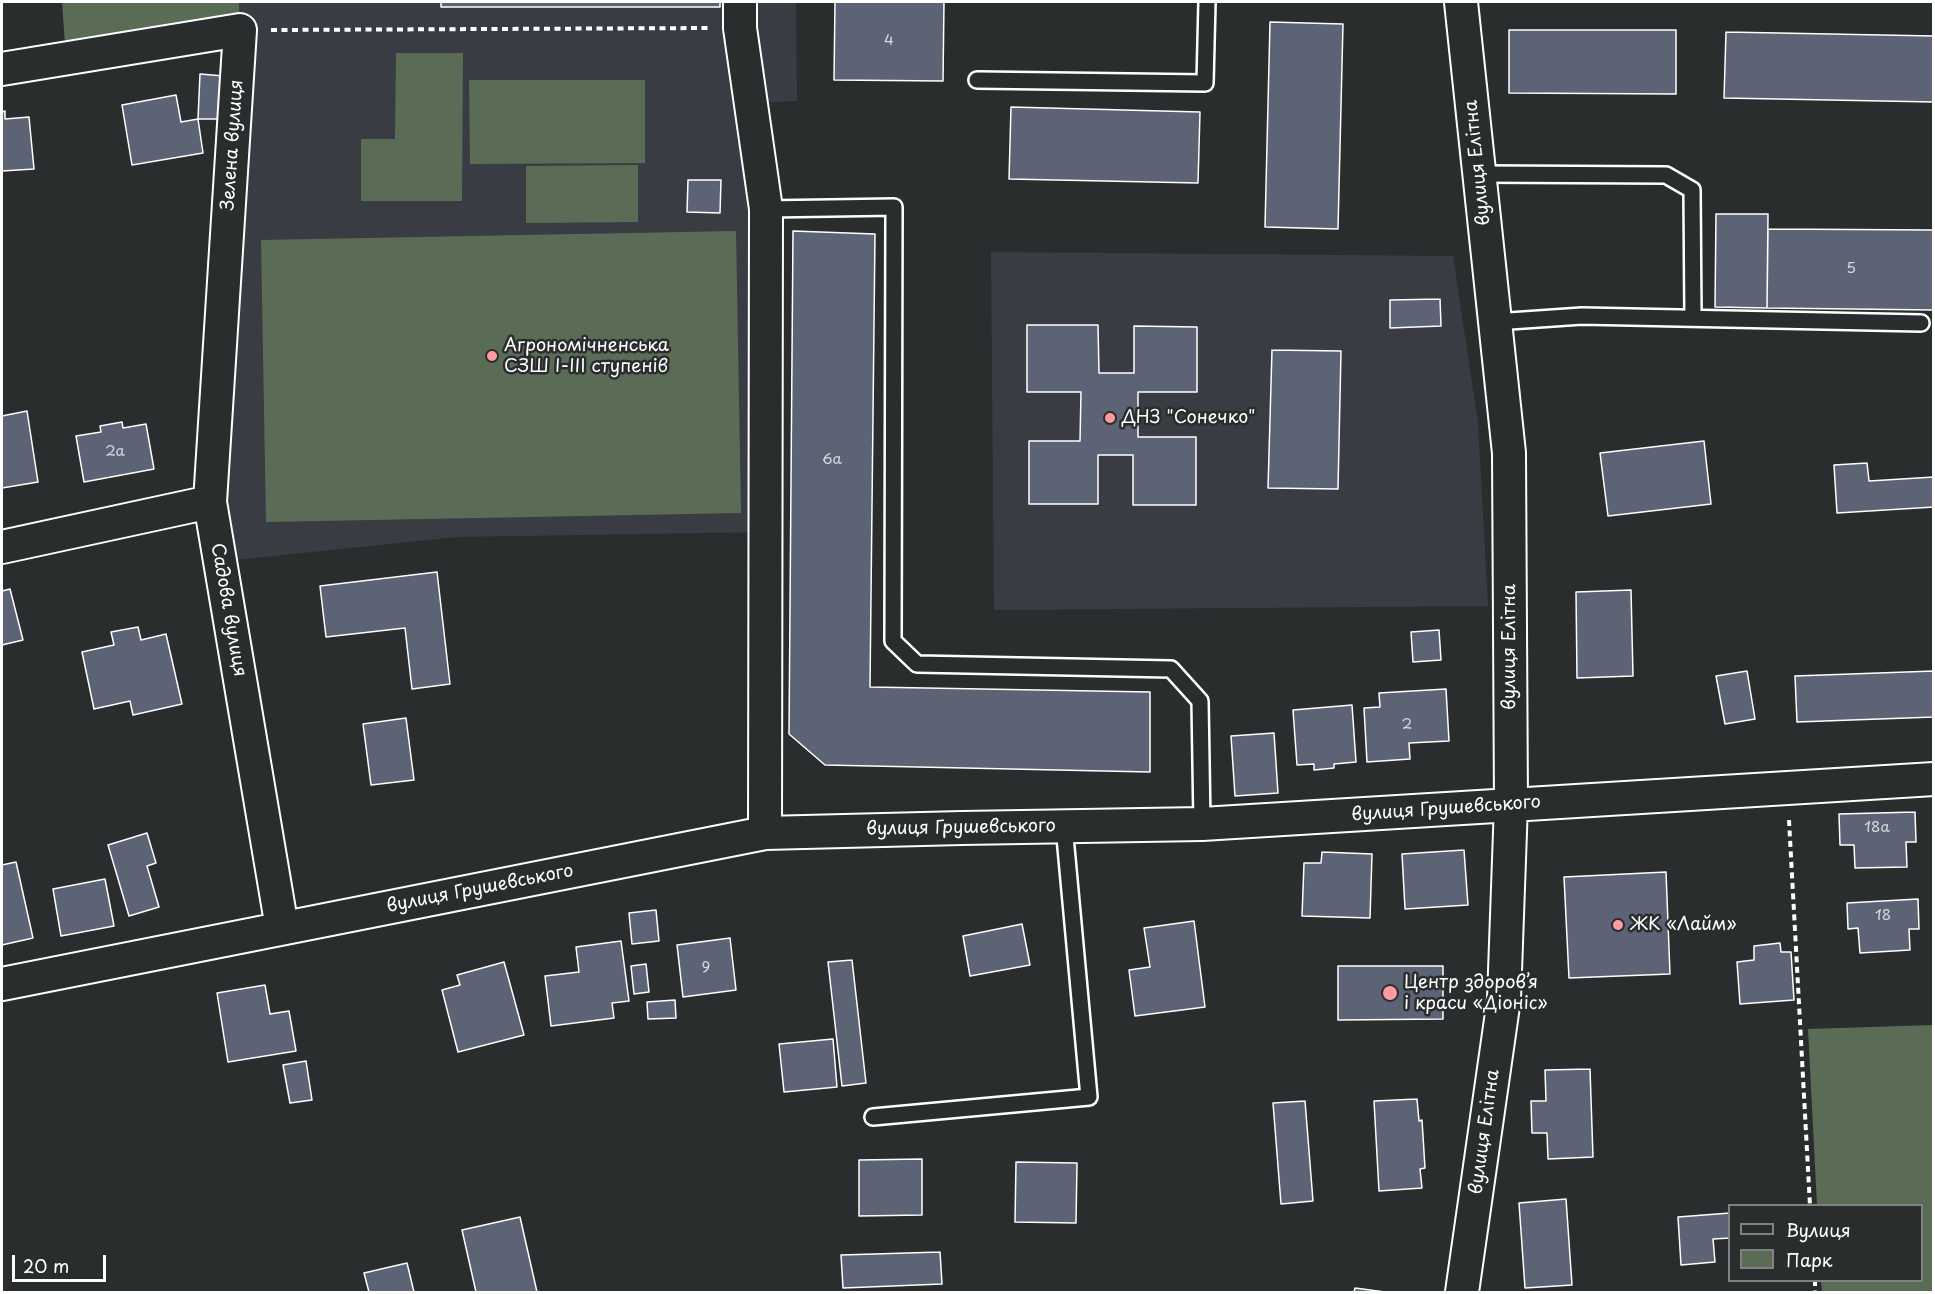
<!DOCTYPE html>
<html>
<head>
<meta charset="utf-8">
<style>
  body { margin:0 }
  #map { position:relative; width:1935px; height:1294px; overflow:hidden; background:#2a2d2e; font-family:"Playpen Sans",sans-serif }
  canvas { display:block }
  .frame { position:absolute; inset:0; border:3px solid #fff; pointer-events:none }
  .legend { position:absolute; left:1728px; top:1204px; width:195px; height:78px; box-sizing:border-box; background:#2a2d2e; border:2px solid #7f8182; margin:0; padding:8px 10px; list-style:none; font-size:18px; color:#fff }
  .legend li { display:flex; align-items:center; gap:12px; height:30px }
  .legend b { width:30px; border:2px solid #7f8182 }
  .scale { position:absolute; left:12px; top:1255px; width:94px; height:27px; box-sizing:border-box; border:3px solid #fff; border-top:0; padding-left:8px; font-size:18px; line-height:21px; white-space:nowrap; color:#fff; -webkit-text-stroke:4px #2a2d2e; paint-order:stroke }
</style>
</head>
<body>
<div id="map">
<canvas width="1935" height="1294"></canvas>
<div class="frame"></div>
<ul class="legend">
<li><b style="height:8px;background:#2a2d2e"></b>Вулиця</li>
<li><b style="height:16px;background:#5b6c56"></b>Парк</li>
</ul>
<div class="scale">20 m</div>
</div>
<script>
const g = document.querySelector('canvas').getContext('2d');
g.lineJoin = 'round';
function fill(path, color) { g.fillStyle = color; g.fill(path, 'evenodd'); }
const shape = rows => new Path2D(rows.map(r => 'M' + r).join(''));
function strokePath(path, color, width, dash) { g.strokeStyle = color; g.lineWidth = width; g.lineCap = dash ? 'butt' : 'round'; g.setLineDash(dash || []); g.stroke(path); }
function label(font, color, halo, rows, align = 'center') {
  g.font = font + ' "Playpen Sans",sans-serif'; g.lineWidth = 5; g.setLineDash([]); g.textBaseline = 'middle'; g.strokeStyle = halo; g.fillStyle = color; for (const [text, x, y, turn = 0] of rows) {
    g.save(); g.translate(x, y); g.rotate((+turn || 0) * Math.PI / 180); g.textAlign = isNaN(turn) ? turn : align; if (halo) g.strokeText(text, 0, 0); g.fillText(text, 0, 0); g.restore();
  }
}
const built = shape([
  [239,2,796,2,797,101,751,103,766,532,457,537,235,560,210,502,240,31],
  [991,252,1453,256,1478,423,1488,606,994,610]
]);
const green = shape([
  [62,2,239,2,240,30,66,59],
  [396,53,463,53,462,201,361,201,361,139,395,139],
  [469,80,645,80,645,163,470,164],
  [638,165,638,222,526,223,526,166],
  [736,231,741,513,266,522,261,240],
  [1933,1025,1933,1292,1822,1292,1821,1281,1922,1280,1922,1206,1817,1205,1808,1029]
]);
const building = shape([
  [441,2,720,2,720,7,441,7,441,2],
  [835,2,944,2,943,81,834,80,835,2],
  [1270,22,1343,24,1338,229,1265,227,1270,22],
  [1509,30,1676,30,1676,94,1509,93,1509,30],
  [1726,32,1934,36,1934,102,1724,98,1726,32],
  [200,74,224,76,221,119,198,119,200,74],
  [176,95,181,122,198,119,203,153,132,165,122,105,176,95],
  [1011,107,1200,112,1198,183,1009,179,1011,107],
  [5,111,5,119,29,117,34,169,2,171,2,112,5,111],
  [688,180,721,180,720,213,687,212,688,180],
  [1716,214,1768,214,1767,308,1715,307,1716,214],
  [1768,229,1934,230,1934,310,1767,308,1768,229],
  [793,231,875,234,870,687,1150,692,1150,772,825,765,789,734,793,231],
  [1440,299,1441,326,1390,328,1390,300,1440,299],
  [1027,325,1098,325,1099,373,1134,373,1134,326,1197,327,1197,392,1138,392,1138,437,1196,437,1196,505,1133,505,1133,455,1098,455,1098,504,1029,504,1029,441,1080,441,1081,392,1027,392,1027,325],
  [1272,350,1341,351,1338,489,1268,488,1272,350],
  [27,411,38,482,2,488,2,416,27,411],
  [122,422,123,428,146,424,154,469,84,482,76,436,101,432,100,426,122,422],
  [1704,441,1711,504,1608,516,1600,453,1704,441],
  [1867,463,1869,481,1934,477,1934,507,1837,513,1834,465,1867,463],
  [437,572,450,684,412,689,405,628,326,637,320,586,437,572],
  [10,589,23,640,2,645,2,591,10,589],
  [1631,590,1633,676,1577,678,1576,592,1631,590],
  [138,627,141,640,166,634,182,704,133,715,130,701,94,709,82,652,114,645,111,632,138,627],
  [1439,630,1441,660,1413,662,1411,632,1439,630],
  [1747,671,1755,719,1725,724,1716,676,1747,671],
  [1934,671,1934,717,1797,722,1795,676,1934,671],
  [1446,689,1449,741,1409,743,1410,759,1367,762,1364,708,1380,707,1379,693,1446,689],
  [1352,705,1356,762,1334,764,1334,768,1314,770,1314,764,1297,765,1293,710,1352,705],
  [406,718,414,780,371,785,363,724,406,718],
  [1274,733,1278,793,1235,796,1231,736,1274,733],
  [1915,812,1916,842,1906,842,1907,867,1855,868,1854,845,1840,845,1839,814,1915,812],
  [147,833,156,863,147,866,159,907,129,916,108,845,147,833],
  [1464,850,1468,905,1405,909,1402,854,1464,850],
  [1322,852,1372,854,1370,918,1302,916,1304,863,1321,863,1322,852],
  [16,862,33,938,2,945,2,865,16,862],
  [1666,872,1670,974,1569,978,1564,877,1666,872],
  [105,879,114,926,61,936,53,889,105,879],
  [1918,899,1919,929,1909,929,1910,950,1860,953,1858,928,1848,929,1847,903,1918,899],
  [656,910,659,941,632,944,629,913,656,910],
  [1194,921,1205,1007,1135,1016,1129,970,1150,967,1144,928,1194,921],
  [1022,924,1030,965,970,976,963,936,1022,924],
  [730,938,736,990,683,997,677,945,730,938],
  [621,941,629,1001,612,1003,614,1018,551,1026,545,976,579,972,576,947,621,941],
  [1780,943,1781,952,1791,952,1794,1000,1740,1004,1737,962,1754,960,1754,946,1780,943],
  [852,960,866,1083,842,1086,828,962,852,960],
  [504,962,524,1035,458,1052,442,990,460,985,457,975,504,962],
  [646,964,649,992,634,994,631,966,646,964],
  [1338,966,1443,966,1443,1019,1338,1020,1338,966],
  [265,985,270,1014,289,1011,296,1051,228,1062,217,993,265,985],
  [675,1000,676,1018,648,1019,647,1002,675,1000],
  [833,1039,837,1087,784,1092,779,1044,833,1039],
  [306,1061,312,1100,290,1103,283,1065,306,1061],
  [1590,1069,1593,1157,1548,1159,1547,1133,1532,1133,1531,1101,1546,1101,1545,1070,1590,1069],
  [1417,1099,1419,1121,1422,1120,1425,1168,1420,1169,1422,1188,1379,1191,1374,1101,1417,1099],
  [1305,1101,1313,1201,1281,1204,1273,1103,1305,1101],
  [922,1159,922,1215,859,1216,859,1160,922,1159],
  [1016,1162,1077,1163,1076,1223,1015,1222,1016,1162],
  [1566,1199,1572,1285,1525,1288,1519,1203,1566,1199],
  [1730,1213,1730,1238,1713,1239,1715,1262,1681,1265,1678,1217,1730,1213],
  [520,1217,537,1292,476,1292,462,1230,520,1217],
  [940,1252,942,1284,843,1288,841,1255,940,1252],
  [407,1263,414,1292,369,1292,364,1273,407,1263],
  [1355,1288,1385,1292,1354,1292,1355,1288]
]);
const path = shape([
  [271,30,710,28],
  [1789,820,1810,1206],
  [1815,1280,1815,1292]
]);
const service = shape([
  [977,80,1205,83,1207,2],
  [1480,174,1666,175,1692,190,1693,318],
  [766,209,894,207,893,641,917,664,1171,669,1200,701,1202,824],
  [1495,322,1582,316,1921,323],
  [873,1117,1089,1097,1064,826]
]);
const minor = shape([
  [740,2,740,28,766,209,765,833],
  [1461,2,1509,453,1511,804,1504,999,1462,1292],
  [2,69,240,30,210,502],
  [2,547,210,502,282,928],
  [2,984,765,833,962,828,1202,824,1934,779]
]);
const markers = [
  [492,356,6,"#ff9aa2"],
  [1110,418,6,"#ff9aa2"],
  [1618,925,6,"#ff9aa2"],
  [1390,993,8,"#ff9aa2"]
];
const numberNames = [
  ["4",889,41],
  ["5",1851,269],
  ["2а",115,452],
  ["6а",832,460],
  ["2",1407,725],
  ["18а",1877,828],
  ["18",1883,916],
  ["9",706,968]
];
const streetNames = [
  ["Зелена вулиця",233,145,-86],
  ["вулиця Елітна",1478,163,-96],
  ["Садова вулиця",228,610,80],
  ["вулиця Елітна",1510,647,-90],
  ["вулиця Грушевського",1446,809,-4],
  ["вулиця Грушевського",961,828,-1],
  ["вулиця Грушевського",480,889,-11],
  ["вулиця Елітна",1485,1132,-82]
];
const poiNames = [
  ["Агрономічненська",504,346],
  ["СЗШ І-ІІІ ступенів",504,367],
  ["ДНЗ \"Сонечко\"",1122,418],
  ["ЖК «Лайм»",1630,925],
  ["Центр здоровʼя",1404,983],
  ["і краси «Діоніс»",1404,1004]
];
fill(built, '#393d43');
fill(green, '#5b6c56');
fill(building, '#5c6375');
strokePath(building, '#fff', 1.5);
strokePath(service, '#fff', 20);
strokePath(minor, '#fff', 36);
strokePath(path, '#fff', 4, [6, 4.5]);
strokePath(service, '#2a2d2e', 15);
strokePath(minor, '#2a2d2e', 32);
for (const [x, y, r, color] of markers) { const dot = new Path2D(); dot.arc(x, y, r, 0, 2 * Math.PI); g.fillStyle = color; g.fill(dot); strokePath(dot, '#2a2d2e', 2); }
label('15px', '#d6d8dc', null, numberNames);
label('18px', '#fff', '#2a2d2e', streetNames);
label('18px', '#fff', '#2a2d2e', poiNames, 'left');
</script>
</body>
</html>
